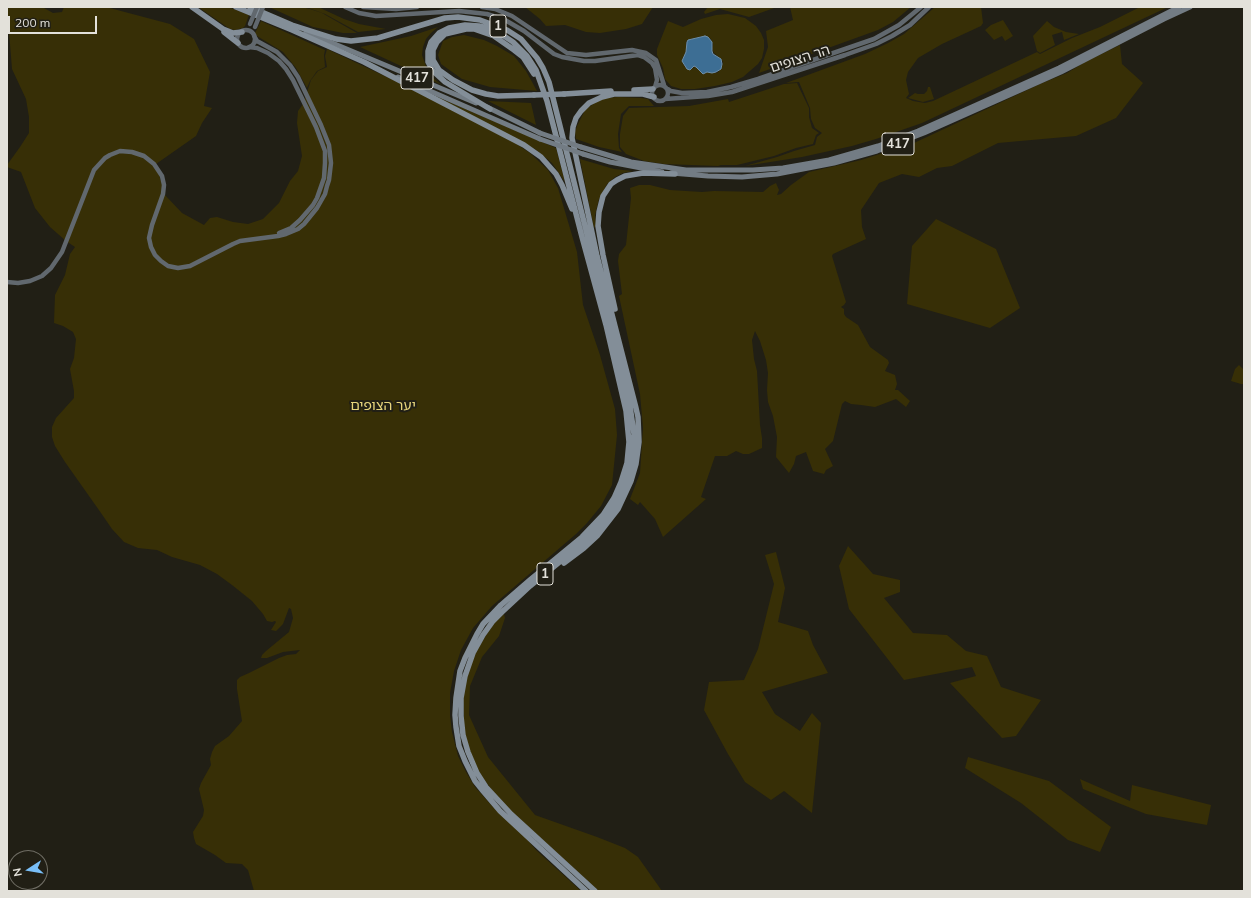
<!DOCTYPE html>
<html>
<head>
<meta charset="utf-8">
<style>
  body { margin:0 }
  #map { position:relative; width:1251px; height:898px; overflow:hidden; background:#211f15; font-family:Mulish,sans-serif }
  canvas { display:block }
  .frame { position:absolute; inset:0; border:8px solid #e3e1da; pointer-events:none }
  .north { position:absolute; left:8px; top:850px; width:40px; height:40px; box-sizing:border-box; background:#211f15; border:1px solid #6f6d64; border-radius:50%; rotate:258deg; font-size:11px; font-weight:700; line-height:16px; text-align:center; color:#e3e1da }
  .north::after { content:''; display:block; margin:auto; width:14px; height:18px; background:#79bff8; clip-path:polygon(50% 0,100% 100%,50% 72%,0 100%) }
  .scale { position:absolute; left:8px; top:16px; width:89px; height:18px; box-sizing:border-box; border:2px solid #e3e1da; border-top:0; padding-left:5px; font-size:12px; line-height:14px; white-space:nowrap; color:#e3e1da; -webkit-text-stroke:3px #211f15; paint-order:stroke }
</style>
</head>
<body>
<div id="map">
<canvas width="1251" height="898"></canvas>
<div class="frame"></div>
<div class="north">N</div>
<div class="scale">200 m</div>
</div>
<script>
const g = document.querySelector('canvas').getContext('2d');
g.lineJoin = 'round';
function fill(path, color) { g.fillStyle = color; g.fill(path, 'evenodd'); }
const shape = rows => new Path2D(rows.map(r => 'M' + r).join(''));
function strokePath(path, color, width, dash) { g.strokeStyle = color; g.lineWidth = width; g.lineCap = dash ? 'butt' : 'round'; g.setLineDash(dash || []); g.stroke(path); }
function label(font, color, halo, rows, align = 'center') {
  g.font = font + ' Mulish,"Noto Sans Hebrew",sans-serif'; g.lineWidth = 4; g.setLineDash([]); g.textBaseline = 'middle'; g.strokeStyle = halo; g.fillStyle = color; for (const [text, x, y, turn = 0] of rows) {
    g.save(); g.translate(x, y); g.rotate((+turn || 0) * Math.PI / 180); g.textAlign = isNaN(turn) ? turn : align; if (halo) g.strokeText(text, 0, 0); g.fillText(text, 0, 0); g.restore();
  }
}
const green = shape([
  [7,7,44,7,44,8,53,13,62,12,64,7,106,7,170,24,194,39,210,72,204,106,212,108,202,123,196,136,156,164,165,195,182,213,204,225,210,218,217,217,233,222,248,224,263,219,279,203,290,181,298,171,302,156,297,123,298,111,303,104,311,80,318,71,327,67,325,56,327,49,408,87,512,141,530,153,548,170,558,188,577,252,583,305,600,355,615,409,617,435,612,485,601,506,587,523,576,534,492,606,473,628,461,650,454,671,450,693,450,715,452,732,458,756,466,772,475,787,493,807,525,837,536,850,581,891,254,891,248,870,242,864,226,863,215,855,196,844,194,838,193,832,203,816,204,810,199,789,201,783,211,765,210,759,212,752,215,746,229,736,242,721,237,689,237,680,240,677,249,673,279,658,287,655,296,654,300,650,283,652,267,658,261,658,262,655,266,651,289,632,293,618,291,609,289,608,283,624,276,631,271,630,276,622,275,621,272,622,267,621,263,614,252,601,232,585,217,574,200,565,172,557,157,550,138,548,124,542,112,529,101,513,65,462,55,446,52,437,52,427,56,418,74,398,74,391,70,369,74,358,76,339,73,332,63,326,54,323,55,295,65,275,70,254,75,247,66,241,50,227,35,208,21,172,7,167,7,165,20,147,29,133,29,117,26,99,12,69],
  [198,7,228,7,249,15,245,26,243,28,235,30,230,29],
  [269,7,301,7,310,9,322,13,357,33,343,33,313,27],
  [306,7,318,7,344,19,359,24,386,29,358,32,325,14],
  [525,7,653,7,642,24,626,29,600,33,586,32,565,25,546,26,540,19],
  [708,7,777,7,749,17,720,9,705,14,704,12],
  [790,7,911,7,893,22,878,30,759,73,768,47,766,31,793,20],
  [935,7,981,7,983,23,981,26,942,44,918,58,908,72,906,80,909,94,906,98,913,101,925,103,933,101,1037,52,1040,54,1072,38,1100,27,1140,7,1168,7,922,123,876,139,852,146,802,157,745,166,777,157,794,151,815,145,817,137,822,133,815,128,811,119,810,108,799,82,786,83,865,54,888,43,904,34],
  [728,14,745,18,756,26,761,33,764,40,764,49,762,58,758,64,743,77,732,82,715,86,695,89,681,89,671,86,665,79,663,68,657,55,657,49,668,21,683,27,701,19,716,15],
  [703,36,708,37,711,39,713,45,712,49,714,53,721,59,723,62,721,69,717,73,712,73,707,72,703,74,696,67,695,67,689,70,685,67,683,64,682,60,686,51,686,42,688,40],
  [1003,20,1013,36,1005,41,1002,36,994,40,985,30,991,25],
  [261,21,325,50,324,55,325,67,317,71,310,81,307,88,296,68,283,52,257,36,255,33],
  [1047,21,1054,27,1066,32,1079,34,1064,40,1062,32,1052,35,1055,45,1040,53,1037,51,1033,36],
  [438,27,431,33,426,39,423,47,422,55,427,69,433,78,442,85,360,47,411,36],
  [464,35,484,40,497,46,514,56,526,71,537,91,490,87,462,79,441,64,438,55,443,41,452,37],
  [1120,45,1122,64,1143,83,1116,118,1076,136,998,143,952,166,937,168,919,177,902,174,879,183,861,210,862,227,866,239,833,254,832,256,846,302,844,305,841,307,844,309,844,314,846,317,858,325,870,347,888,360,889,363,885,371,895,375,897,384,895,390,898,390,910,401,906,407,896,399,875,407,861,405,851,404,845,401,842,404,833,441,825,449,833,466,826,470,824,474,813,471,806,452,796,456,794,464,789,473,776,457,777,437,773,416,768,402,767,390,768,373,766,360,760,341,755,331,752,340,754,359,757,371,760,425,762,438,762,448,749,454,743,454,736,451,727,456,715,456,701,497,706,499,663,537,655,519,640,502,638,505,630,499,640,473,643,428,640,394,619,296,622,294,618,261,619,254,626,245,631,198,630,188,639,185,650,185,670,190,702,192,714,191,763,192,770,186,776,183,779,190,777,195,781,194,791,185,809,172,861,160,914,143,1040,84,1067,73,1085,62],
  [797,83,809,108,809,117,812,128,819,133,816,135,813,144,796,148,774,156,737,165,721,165,718,166,664,164,644,161,626,154,620,147,620,134,623,116,629,108,689,106,728,99,729,102,784,84],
  [928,87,930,87,934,99,923,102,908,98,915,93,918,94,924,94,927,91],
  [417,88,556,148,565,182,552,163,535,149],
  [618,97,641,98,648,99,654,106,629,106,621,114,618,134,619,148,622,152,599,147,576,139,575,132,577,126,585,110,596,102,605,98],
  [488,101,531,103,536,125],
  [580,159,614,169,633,171,623,173,615,177,607,184,599,199,595,215,596,225,594,228],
  [936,219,996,249,1020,308,990,328,907,304,912,246],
  [1239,365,1244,370,1244,384,1241,384,1231,381,1235,369],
  [848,546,873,574,900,580,900,592,884,598,913,633,947,635,966,651,987,656,1001,687,1041,700,1016,736,1002,738,950,683,976,676,972,667,904,680,849,609,839,566],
  [776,552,785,588,778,622,808,631,813,645,828,673,762,692,775,714,800,731,812,713,821,723,812,813,784,791,771,800,745,782,728,754,704,710,709,682,744,680,758,649,774,584,765,555],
  [504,614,505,618,499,636,482,657,470,686,469,715,488,757,535,815,597,837,625,848,638,857,662,891,599,891,511,811,491,789,479,772,470,751,465,735,464,725,463,697,466,678,476,651,494,623],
  [968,757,1049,781,1111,827,1100,852,1068,840,1021,803,965,768],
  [1080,779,1130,801,1132,785,1211,805,1207,825,1146,814,1083,789]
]);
const water = shape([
  [705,36,708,37,712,42,712,51,713,54,721,59,722,64,721,69,716,72,712,73,707,72,703,74,696,67,694,66,690,70,687,69,682,61,686,52,687,42,688,40,705,36]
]);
const secondary = shape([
  [345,7,359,13,376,16,459,11,487,14,505,20,524,31,554,54,562,57,584,61,595,61,638,55,644,57,652,63,655,68,657,80,655,87],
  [363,7,396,9,417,7],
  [482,7,495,9,512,16,567,53,586,55,632,50,646,53,656,60,664,85],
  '237 39a9 9 0 1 1 18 0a9 9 0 1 1-18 0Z',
  [249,47,257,48,268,53,279,61,286,69,293,80,316,127,325,151,325,163,324,178,317,198,313,205,300,220,291,228,279,233],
  '652 93a8 8 0 1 1 16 0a8 8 0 1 1-16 0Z',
  [668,89,671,91,682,93,707,92,731,87,758,79,874,39,899,25,921,7],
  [665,99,708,96,732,92,845,55,876,44,892,36,910,25,929,7],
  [7,282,18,283,30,281,42,276,51,268,62,252,94,170,105,158,110,155,120,151,132,152,144,156,154,164,162,176,164,185,163,194,152,225,149,238,151,247,155,255,161,261,168,266,178,268,190,266,233,244,240,241,278,236,286,234,298,229,304,224,317,208,325,194,327,186,329,180,331,163,329,145,321,125,298,77,290,65,277,52,257,41,254,36]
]);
const primary = shape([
  [306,32,476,103],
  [398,77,540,139],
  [487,107,540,133],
  [581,147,631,162,686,170,753,170,783,168,829,160,878,146,918,131,1059,68,1179,7],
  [583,154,610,162,662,172],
  [671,173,708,176,742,177,777,174,834,163,877,151,924,133,1061,72,1164,19,1190,7]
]);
const highway = shape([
  [192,7,223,29,233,33,242,32],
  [236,7,292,30,364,62,524,145,541,157,556,174,562,185,572,209],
  [250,7,292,25,336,39,351,41,378,38,445,18,458,17,480,20,507,30,521,39,537,58,543,68,549,82,630,406,634,434,632,462,627,480,620,496,608,515,599,526,584,542,530,586,502,612,493,621,483,635,473,653,465,676,461,698,461,716,463,735,468,752,477,773,486,787,511,814,595,891],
  [224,32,238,43],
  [634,90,653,89],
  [564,94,611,91],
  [534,95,498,96,486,94,472,90,453,80,439,70,433,60,433,50,437,42,445,34,466,29,474,29,494,36,514,50,523,57,534,74],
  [490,109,445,82,433,71,428,62,428,51,431,42,439,33,449,28,465,25,479,26,491,29,504,36,513,42,527,56,536,70,547,101,582,237,606,325,626,411,629,442,627,463,621,482,614,498,603,515,582,537,531,579,501,605,483,624,477,634,465,658,460,671,456,698,455,715,456,727,459,746,465,761,475,781,483,791,500,811,586,891],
  [615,309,603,255,598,226,599,212,603,196,611,184,617,180,625,176,643,173,675,174],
  [564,563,584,548,597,536,618,509,631,481,636,464,639,442,638,417,636,408,597,256,572,138,573,127,576,118,581,111,589,103,602,97,614,94,643,94,654,97]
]);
const secondaryBridge = shape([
  [250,24,257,7],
  [255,27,263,7]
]);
const primaryBridge = shape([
  [540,133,581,147],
  [540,139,583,154]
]);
const highwayBridge = shape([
  [534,95,564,94]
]);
const shields = [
  [498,26,16],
  [417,78,32],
  [898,144,32],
  [545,574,16]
];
const shieldNames = [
  ["1",498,26],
  ["417",417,78],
  ["417",898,144],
  ["1",545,574]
];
const streetNames = [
  ["הר הצופים",800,59,-18]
];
const parkNames = [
  ["יער הצופים",383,406]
];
fill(green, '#372f06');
fill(water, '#3d6e94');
strokePath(water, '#6f90a9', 1);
strokePath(secondary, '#61686e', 4.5);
strokePath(primary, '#737c84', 5);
strokePath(highway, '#838e98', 5.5);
strokePath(secondaryBridge, '#61686e', 4.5);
strokePath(primaryBridge, '#737c84', 5);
strokePath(highwayBridge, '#838e98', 5.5);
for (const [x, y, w] of shields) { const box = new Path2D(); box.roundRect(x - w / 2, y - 11, w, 22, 3); g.fillStyle = '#211f15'; g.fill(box); strokePath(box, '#e3e1da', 1); }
label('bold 13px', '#e3e1da', null, shieldNames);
label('14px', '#e3e1da', '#211f15', streetNames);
label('14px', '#e6d47c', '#211f15', parkNames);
</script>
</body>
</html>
